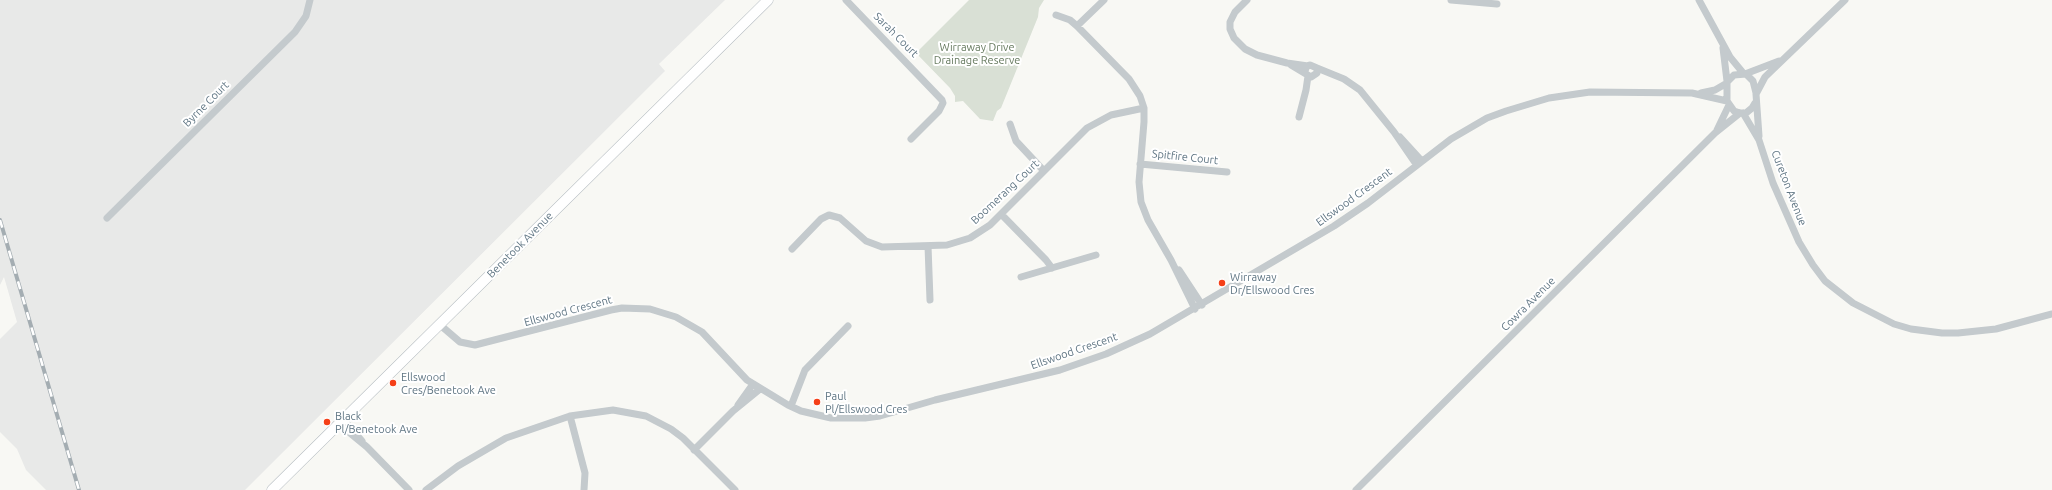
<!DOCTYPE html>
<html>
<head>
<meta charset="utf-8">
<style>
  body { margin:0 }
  canvas { display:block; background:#f8f8f4 }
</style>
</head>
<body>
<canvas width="2052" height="490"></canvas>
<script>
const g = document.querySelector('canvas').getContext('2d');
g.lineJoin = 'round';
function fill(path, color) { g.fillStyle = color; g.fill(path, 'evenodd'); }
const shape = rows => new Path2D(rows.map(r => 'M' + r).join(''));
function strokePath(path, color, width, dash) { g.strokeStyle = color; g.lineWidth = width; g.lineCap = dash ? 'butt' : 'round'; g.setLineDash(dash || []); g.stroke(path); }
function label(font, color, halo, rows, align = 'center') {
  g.font = font + ' Ubuntu,sans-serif'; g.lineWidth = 4; g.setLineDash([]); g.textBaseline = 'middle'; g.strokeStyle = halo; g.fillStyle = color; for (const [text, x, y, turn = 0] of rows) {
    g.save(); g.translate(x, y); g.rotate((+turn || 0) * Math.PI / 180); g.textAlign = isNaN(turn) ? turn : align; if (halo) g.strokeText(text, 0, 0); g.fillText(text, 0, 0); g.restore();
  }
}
const built = shape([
  [0,0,725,0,659,64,665,71,245,490,46,490,26,470,17,449,0,432,0,339,17,322,4,277,0,285]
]);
const green = shape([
  [969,0,1044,0,1039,8,1038,17,1001,108,997,111,993,121,980,119,963,101,955,102,955,96,950,88,916,53]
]);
const street = shape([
  [846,0,942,100,943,103,939,111,911,139],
  [1247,0,1235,12,1230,22,1230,29,1234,38,1245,49,1257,55,1287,63,1308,66],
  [1451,0,1497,4],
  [1699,0,1730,57,1744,74],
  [1056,15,1070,20,1077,26,1129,79,1140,96,1144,108,1144,122,1139,182,1141,202,1148,220,1171,260,1195,309],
  [1077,26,1104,0],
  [1723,48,1727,81],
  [1291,65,1311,77,1317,73,1317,68,1310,65,1306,67,1305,72],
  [1317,68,1344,79,1360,90,1394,132,1416,164],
  [1745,74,1779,61],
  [1701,93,1715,90,1727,83],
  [1755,103,1752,108,1746,113,1740,113,1734,111,1727,101,1727,82,1734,75,1746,74,1753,81,1756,93],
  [1743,113,1759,140,1773,183,1799,242,1813,265,1825,281,1853,303,1894,324,1911,329,1942,333,1958,333,1996,329,2052,314],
  [1299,117,1306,90,1308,76],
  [1010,124,1016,141,1044,171],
  [1717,130,1729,105],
  [1759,136,1756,94,1765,77,1845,0],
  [1400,137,1421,160],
  [1140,164,1227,172],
  [1001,214,1046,260,1052,268],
  [107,218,295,32,306,16,310,0],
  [928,246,930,300],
  [792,249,821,219,829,215,840,218,866,241,882,247,947,245,970,238,990,225,1087,128,1111,115,1144,108],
  [1179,270,1202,305],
  [1021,277,1096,255],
  [439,324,460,342,475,345,611,310,622,308,650,309,676,317,702,332,747,380,788,405,801,411,831,418,865,418,880,416,935,400,1060,370,1106,354,1150,334,1334,226,1368,203,1451,139,1487,118,1506,111,1549,98,1590,92,1692,93,1727,101],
  [738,405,753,384],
  [791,406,805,370,848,326],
  [570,416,585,473,584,490],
  [343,419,362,441],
  [339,424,367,447,409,490],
  [694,450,733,411,760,389],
  [426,490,458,466,506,438,570,416,613,410,646,416,671,429,683,438,735,490],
  [1356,490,1715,133,1740,113]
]);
const secondary = shape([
  [272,490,768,0]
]);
const rail = shape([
  [0,220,79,490]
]);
const markers = [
  [1222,283,4,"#f53f17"],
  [393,383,4,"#f53f17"],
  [817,402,4,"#f53f17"],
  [327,422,4,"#f53f17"]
];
const streetNames = [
  ["Sarah Court",896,35,45],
  ["Byrne Court",206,104,-45],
  ["Spitfire Court",1185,157,6],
  ["Cureton Avenue",1789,188,69],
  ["Boomerang Court",1005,192,-43],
  ["Ellswood Crescent",1354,197,-36],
  ["Benetook Avenue",520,245,-45],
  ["Cowra Avenue",1528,304,-45],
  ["Ellswood Crescent",568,311,-15],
  ["Ellswood Crescent",1074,351,-19]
];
const parkNames = [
  ["Wirraway Drive",977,47],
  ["Drainage Reserve",977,60]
];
const poiNames = [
  ["Wirraway",1230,277],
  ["Dr/Ellswood Cres",1230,290],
  ["Ellswood",401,377],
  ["Cres/Benetook Ave",401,390],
  ["Paul",825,396],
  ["Pl/Ellswood Cres",825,409],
  ["Black",335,416],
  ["Pl/Benetook Ave",335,429]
];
fill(built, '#e8e9e8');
fill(green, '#d9e0d5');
strokePath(secondary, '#b6bdc2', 11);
strokePath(street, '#c4cacd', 7);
strokePath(secondary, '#fff', 10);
strokePath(rail, '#a4adb2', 4);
strokePath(rail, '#fff', 2.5, [8]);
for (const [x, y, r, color] of markers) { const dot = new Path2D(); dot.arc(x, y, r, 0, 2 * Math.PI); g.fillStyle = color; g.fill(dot); strokePath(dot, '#fff', 1.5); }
label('11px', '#5f7583', '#fff', streetNames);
label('11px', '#667a5f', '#fff', parkNames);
label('11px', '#5f7583', '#fff', poiNames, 'left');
</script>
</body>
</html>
